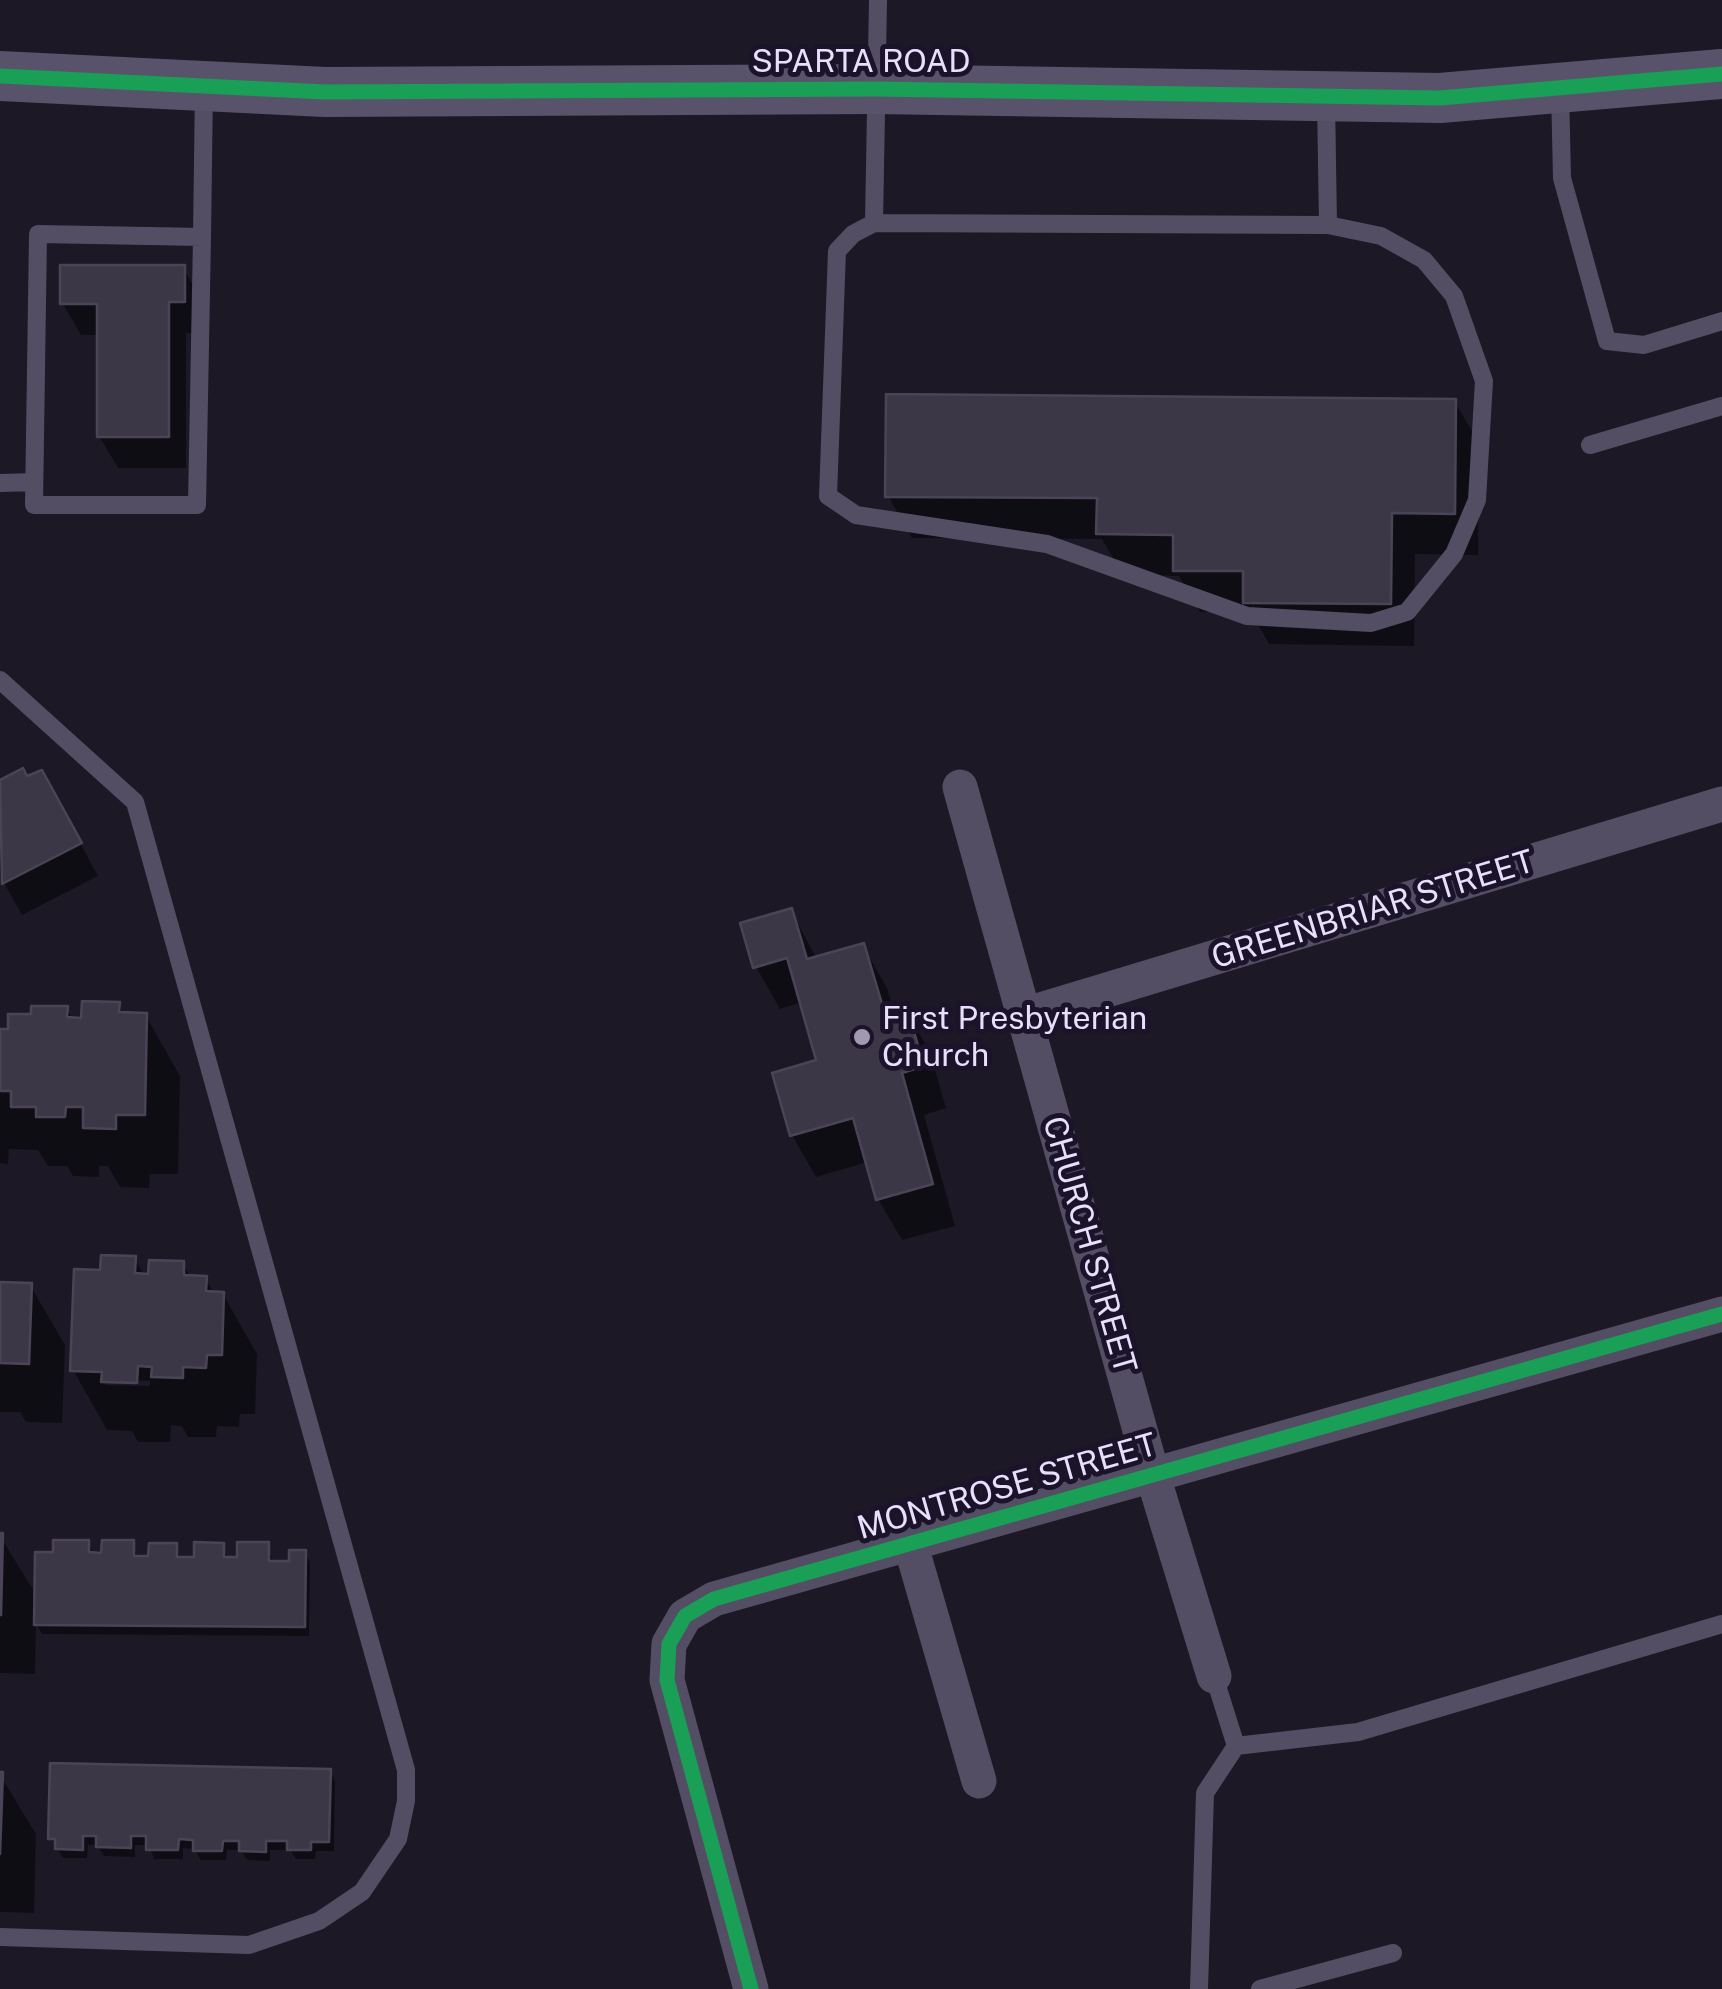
<!DOCTYPE html>
<html>
<head>
<meta charset="utf-8">
<style>
  body { margin:0 }
  canvas { display:block; background:#1c1825 }
</style>
</head>
<body>
<canvas width="1722" height="1989"></canvas>
<script>
const g = document.querySelector('canvas').getContext('2d');
g.lineJoin = 'round';
function fill(path, color) { g.fillStyle = color; g.fill(path, 'evenodd'); }
const shape = rows => new Path2D(rows.map(r => 'M' + r).join(''));
function strokePath(path, color, width, dash) { g.strokeStyle = color; g.lineWidth = width; g.lineCap = dash ? 'butt' : 'round'; g.setLineDash(dash || []); g.stroke(path); }
function label(font, color, halo, rows, align = 'center') {
  g.font = font + ' "Public Sans",sans-serif'; g.lineWidth = 10; g.setLineDash([]); g.textBaseline = 'middle'; g.strokeStyle = halo; g.fillStyle = color; for (const [text, x, y, turn = 0] of rows) {
    g.save(); g.translate(x, y); g.rotate((+turn || 0) * Math.PI / 180); g.textAlign = isNaN(turn) ? turn : align; if (halo) g.strokeText(text, 0, 0); g.fillText(text, 0, 0); g.restore();
  }
}
const shadow = shape([
  [183,268,202,300,201,333,186,333,186,468,118,468,99,436,99,335,81,335,63,304],
  [1455,402,1479,443,1478,555,1415,554,1414,646,1269,644,1251,612,1200,612,1179,576,1123,575,1102,539,912,538,888,496],
  [22,771,59,804,98,876,22,915,0,876,0,783],
  [791,911,817,959,863,946,887,988,895,1014,906,1011,930,1052,946,1108,924,1115,955,1226,902,1240,878,1199,868,1162,816,1177,792,1135,819,1062,802,1002,780,1009,756,967],
  [118,1004,124,1015,146,1016,180,1076,178,1174,150,1174,149,1188,120,1187,108,1166,99,1166,99,1177,73,1176,67,1166,48,1166,38,1150,9,1149,8,1164,0,1163,0,1031,67,1009,73,1020,84,1020],
  [134,1258,145,1276,183,1264,191,1278,206,1279,214,1294,223,1294,257,1354,255,1414,240,1414,239,1427,217,1426,216,1437,188,1437,182,1426,171,1425,170,1442,138,1442,132,1431,107,1430,73,1370,103,1272],
  [105,1380,150,1381,150,1386,105,1385],
  [0,1284,30,1285,65,1345,62,1423,26,1422,20,1412,0,1412],
  [0,1536,37,1596,55,1555,88,1542,94,1555,104,1555,132,1542,138,1559,150,1559,176,1545,181,1560,197,1560,222,1545,228,1559,239,1559,268,1545,273,1564,291,1564,304,1552,310,1562,309,1636,42,1634,36,1624,35,1674,0,1673],
  [330,1771,335,1781,334,1851,316,1851,315,1859,296,1859,290,1850,270,1850,270,1861,247,1860,241,1850,227,1850,226,1860,201,1860,194,1849,183,1848,183,1859,154,1859,149,1845,135,1845,135,1857,104,1856,97,1845,88,1845,87,1858,63,1858,51,1838],
  [0,1775,36,1834,34,1913,0,1912]
]);
const building = shape([
  [60,265,185,265,185,302,169,302,169,437,97,437,97,304,60,304,60,265],
  [886,394,1456,399,1455,514,1392,513,1391,604,1243,603,1243,571,1173,571,1173,535,1096,534,1097,498,885,497,886,394],
  [23,768,27,776,42,770,82,843,2,884,0,780,23,768],
  [792,908,807,959,864,943,885,1014,907,1008,924,1066,902,1073,933,1184,876,1200,853,1118,790,1136,772,1073,816,1060,787,958,753,968,740,923,792,908],
  [82,1001,120,1002,119,1012,147,1013,145,1115,116,1115,116,1129,83,1128,83,1107,66,1107,65,1117,36,1117,36,1107,11,1107,11,1091,0,1091,0,1029,8,1029,8,1014,31,1014,31,1006,68,1006,67,1017,81,1018,82,1001],
  [101,1255,136,1256,135,1273,148,1274,149,1260,184,1261,184,1275,207,1276,206,1291,224,1292,222,1355,207,1355,206,1368,183,1367,183,1378,151,1377,152,1367,138,1366,137,1383,101,1382,102,1372,70,1371,74,1269,100,1270,101,1255],
  [0,1282,32,1283,29,1364,0,1363,0,1282],
  [0,1533,3,1533,1,1615,0,1615,0,1533],
  [53,1540,89,1540,89,1552,101,1553,102,1540,134,1540,134,1556,148,1556,149,1543,177,1543,177,1557,194,1557,194,1542,224,1543,224,1557,237,1557,237,1542,269,1542,269,1561,289,1561,289,1550,306,1550,305,1627,34,1625,35,1552,53,1552,53,1540],
  [50,1763,331,1769,329,1842,311,1842,311,1850,287,1850,287,1841,266,1841,266,1852,239,1851,239,1841,223,1841,222,1851,193,1851,193,1840,179,1839,178,1850,146,1850,146,1836,131,1836,131,1848,96,1847,96,1836,83,1836,83,1850,55,1849,55,1839,48,1839,50,1763],
  [0,1772,3,1772,0,1854,0,1772]
]);
const lane = shape([
  [1560,89,1562,178,1607,341,1644,345,1722,321],
  [1326,99,1328,225],
  [874,223,1328,225,1381,236,1424,260,1454,296,1484,381,1477,500,1454,554,1407,612,1371,623,1247,616,1047,544,856,515,828,496,837,251,853,234,874,223],
  [874,223,878,0],
  [202,237,38,234,34,505,197,505,202,237,204,87],
  [1590,445,1722,406],
  [0,483,34,482],
  [0,680,135,802,406,1770,406,1801,398,1839,362,1892,319,1921,249,1945,0,1937],
  [1214,1676,1236,1746],
  [1199,1989,1205,1793,1236,1746,1358,1732,1722,1624],
  [1260,1989,1393,1953]
]);
const street = shape([
  [960,787,1152,1473,1214,1676],
  [1024,1015,1722,804],
  [911,1546,979,1781],
  [751,1989,667,1680,669,1644,685,1616,714,1599,1722,1314]
]);
const secondary = shape([
  [0,76,325,92,875,89,1440,98,1722,74]
]);
const cycleway = shape([
  [0,76,325,92,875,89,1440,98,1722,74],
  [751,1989,667,1680,669,1644,685,1616,714,1599,1722,1314]
]);
const markers = [
  [862,1037,10,"#a199b1"]
];
const streetNames = [
  ["SPARTA ROAD",861,62],
  ["GREENBRIAR STREET",1373,910,-17],
  ["CHURCH STREET",1089,1245,74],
  ["MONTROSE STREET",1007,1487,-16]
];
const poiNames = [
  ["First Presbyterian",882,1019],
  ["Church",882,1056]
];
fill(shadow, '#0007');
fill(building, '#3c3746');
strokePath(building, '#4b4457', 2.5);
strokePath(lane, '#534e64', 18);
strokePath(street, '#534e64', 35);
strokePath(secondary, '#58536a', 50);
strokePath(cycleway, '#1a9f57', 15);
for (const [x, y, r, color] of markers) { const dot = new Path2D(); dot.arc(x, y, r, 0, 2 * Math.PI); g.fillStyle = color; g.fill(dot); strokePath(dot, '#1b132a', 4); }
label('32px', '#e8dffd', '#1b132a', streetNames);
label('32px', '#e8dffd', '#1b132a', poiNames, 'left');
</script>
</body>
</html>
